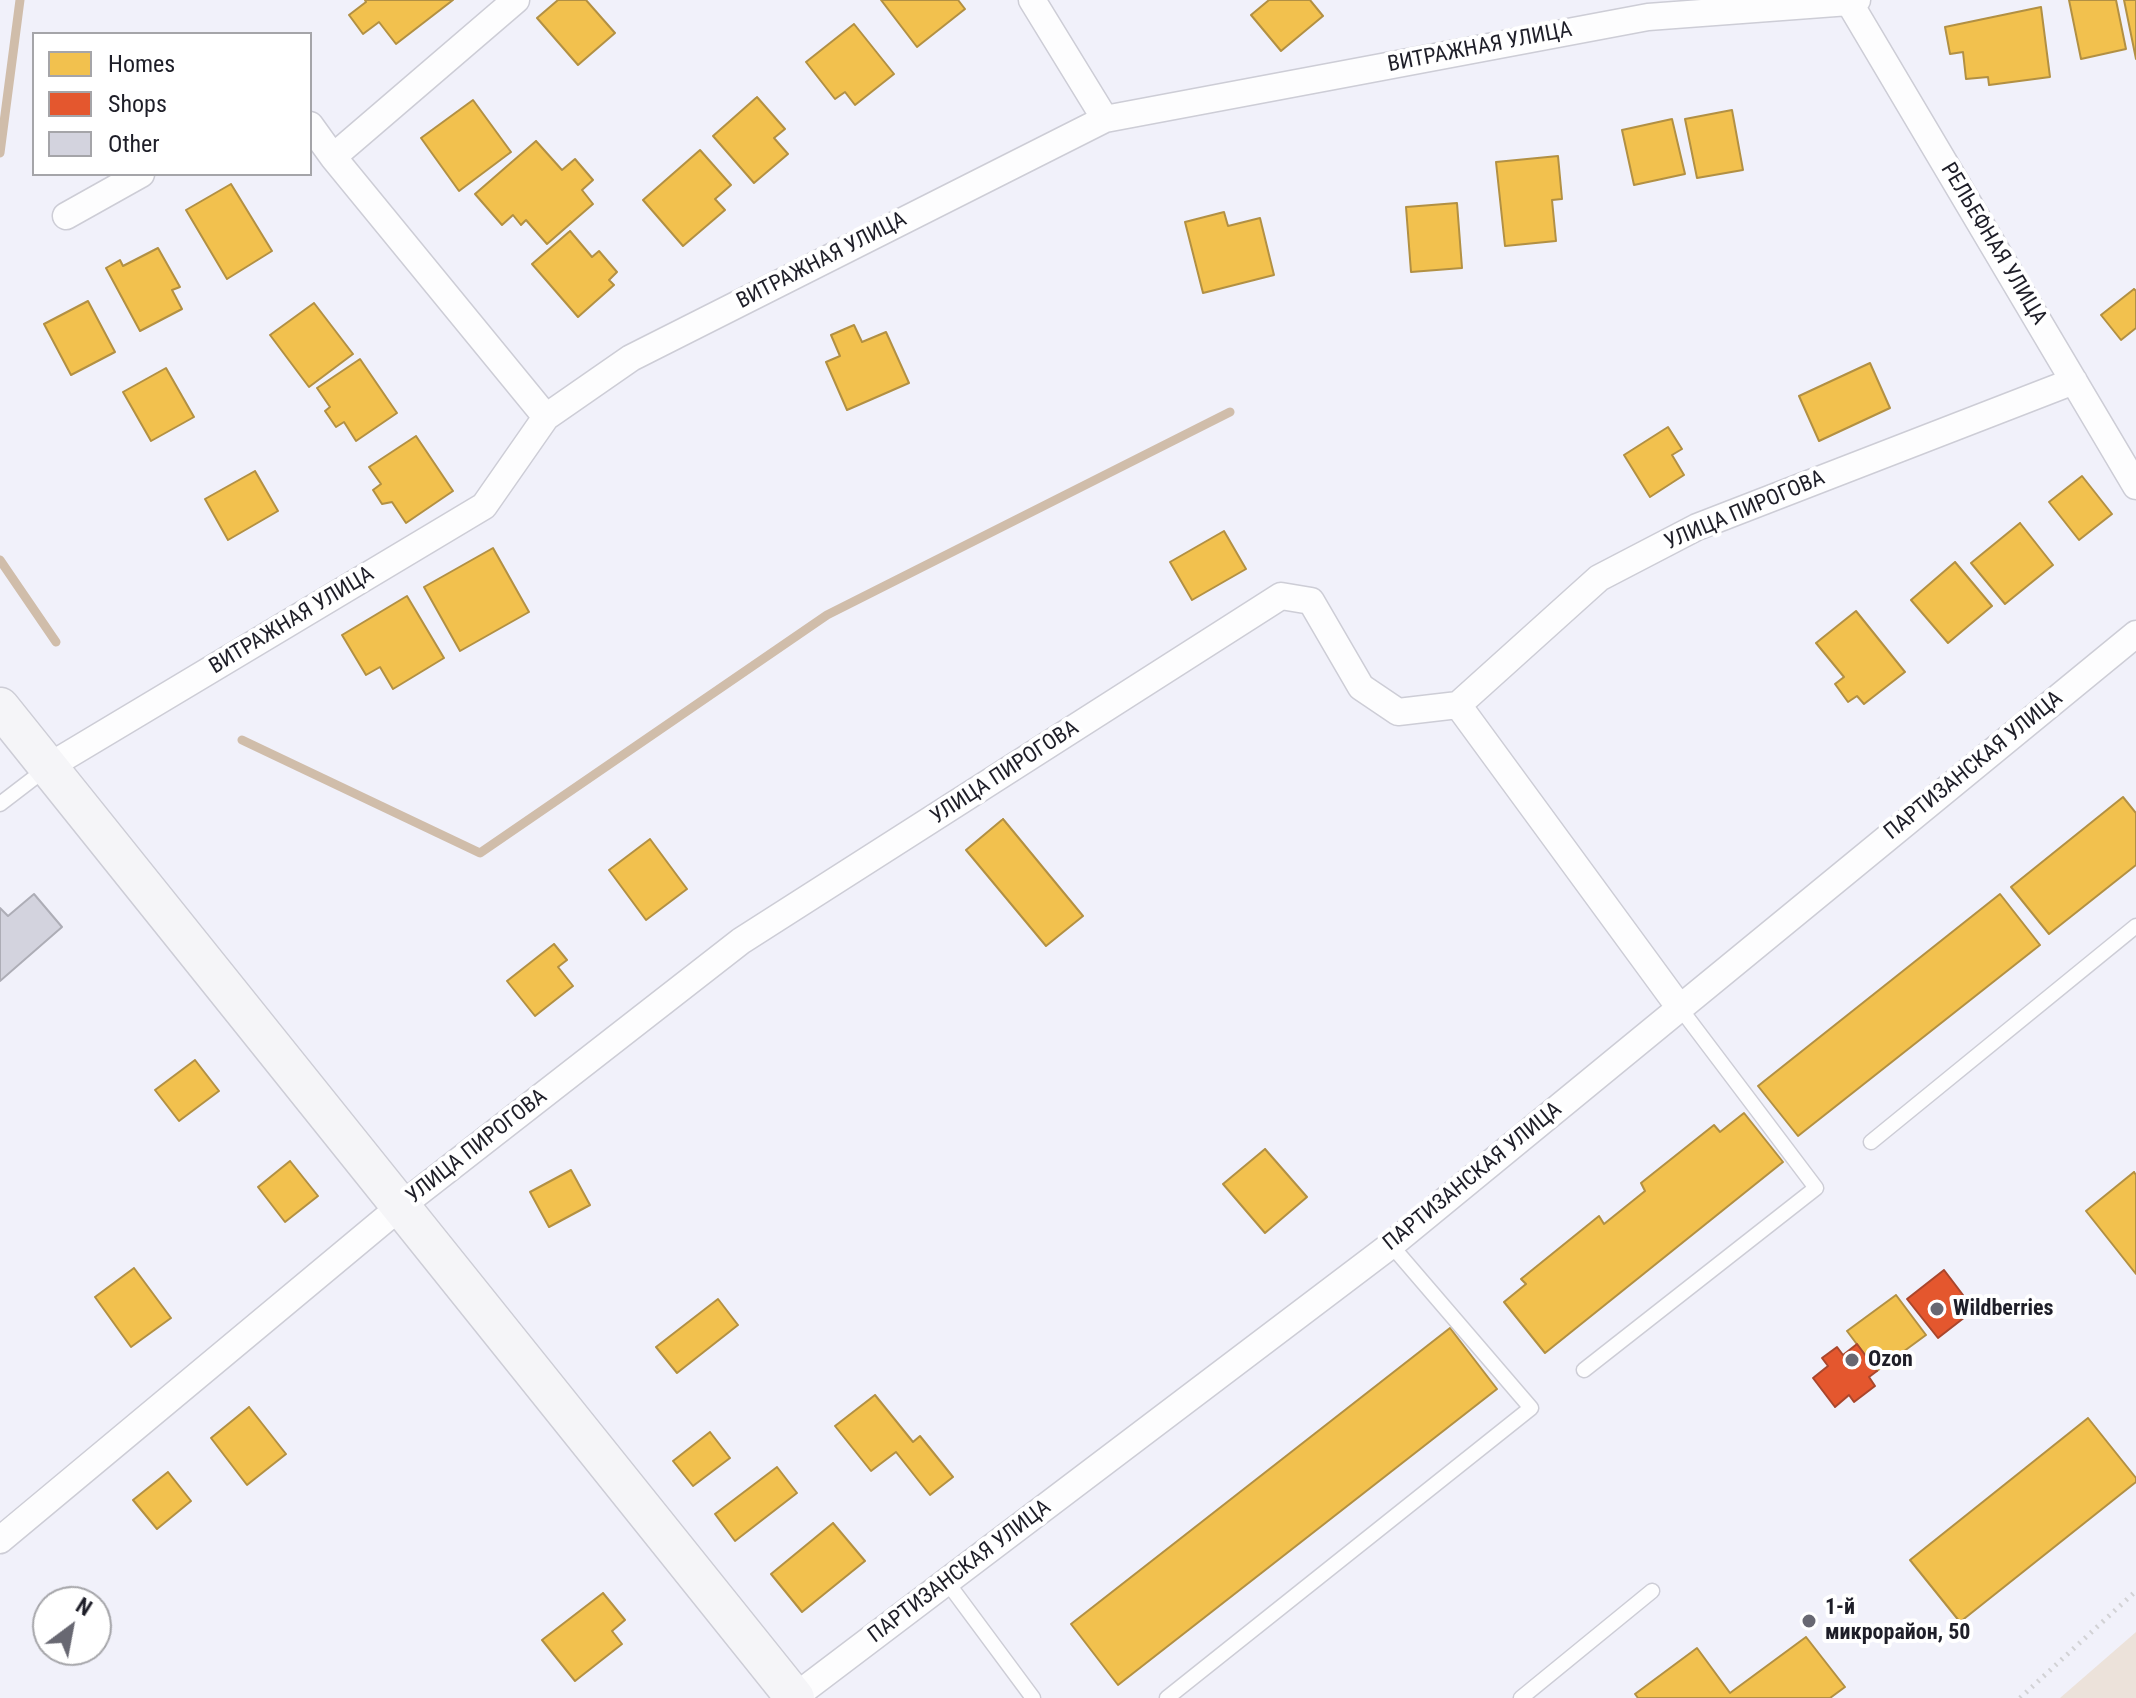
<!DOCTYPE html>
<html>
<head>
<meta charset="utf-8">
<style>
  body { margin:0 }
  #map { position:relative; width:2136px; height:1698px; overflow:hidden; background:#f1f1fa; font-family:"Roboto Condensed",sans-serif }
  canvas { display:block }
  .legend { position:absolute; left:32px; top:32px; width:280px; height:144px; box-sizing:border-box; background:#fff; border:2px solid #a5a5a9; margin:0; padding:10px 14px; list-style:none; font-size:24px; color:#1e1e28 }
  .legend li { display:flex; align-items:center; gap:16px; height:40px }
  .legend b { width:40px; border:2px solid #a5a5a9 }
  .north { position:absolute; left:32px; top:1586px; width:80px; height:80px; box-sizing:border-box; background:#fff; border:2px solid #a5a5a9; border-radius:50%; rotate:32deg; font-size:22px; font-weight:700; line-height:32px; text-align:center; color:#1e1e28 }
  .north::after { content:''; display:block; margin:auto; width:28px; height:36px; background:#686872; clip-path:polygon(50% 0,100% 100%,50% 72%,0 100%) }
</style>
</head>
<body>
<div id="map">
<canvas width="2136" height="1698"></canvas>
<ul class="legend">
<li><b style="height:22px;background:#f2c14e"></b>Homes</li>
<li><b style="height:22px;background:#e4572e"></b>Shops</li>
<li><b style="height:22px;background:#d3d3de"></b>Other</li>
</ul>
<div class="north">N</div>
</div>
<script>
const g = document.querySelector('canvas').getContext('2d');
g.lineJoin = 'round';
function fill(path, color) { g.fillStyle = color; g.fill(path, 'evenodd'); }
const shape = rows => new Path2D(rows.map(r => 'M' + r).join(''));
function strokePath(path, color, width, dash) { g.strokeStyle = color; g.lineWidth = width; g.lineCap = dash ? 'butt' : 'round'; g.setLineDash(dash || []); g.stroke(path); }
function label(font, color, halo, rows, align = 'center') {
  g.font = font + ' "Roboto Condensed",sans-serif'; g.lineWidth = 8; g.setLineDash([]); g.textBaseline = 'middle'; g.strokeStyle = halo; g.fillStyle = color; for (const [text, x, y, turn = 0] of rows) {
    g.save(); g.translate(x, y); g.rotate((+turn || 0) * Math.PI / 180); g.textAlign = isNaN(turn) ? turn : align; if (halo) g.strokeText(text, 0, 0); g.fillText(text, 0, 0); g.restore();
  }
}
const green = shape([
  [2136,1632,2136,1698,2060,1698]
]);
const homes = shape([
  [365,0,453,0,396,44,379,22,363,34,349,15,366,2,365,0],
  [558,0,586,0,615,33,578,65,537,18,558,0],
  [881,0,958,0,965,9,917,47,881,0],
  [1269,0,1310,0,1323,16,1281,51,1251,15,1269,0],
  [2069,0,2116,0,2126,49,2081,59,2069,0],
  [2124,0,2136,0,2136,59,2124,0],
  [2041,7,2050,77,1989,85,1988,77,1966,79,1963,52,1950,54,1945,27,2041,7],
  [854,24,894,74,855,105,845,92,835,99,806,62,854,24],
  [757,97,785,129,774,138,788,154,754,183,713,136,757,97],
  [473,100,511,152,459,191,421,138,473,100],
  [1732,110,1743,170,1697,178,1685,119,1732,110],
  [1672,119,1685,174,1634,185,1622,130,1672,119],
  [536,141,562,170,575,159,593,180,582,190,593,204,547,244,526,220,521,225,513,215,502,225,475,194,536,141],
  [700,150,731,185,715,199,725,210,683,246,643,200,700,150],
  [1558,156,1562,199,1552,200,1556,241,1505,246,1496,162,1558,156],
  [231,184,272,251,227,279,186,210,231,184],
  [1457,203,1462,268,1411,272,1406,207,1457,203],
  [1224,212,1228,226,1260,218,1274,275,1203,293,1185,222,1224,212],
  [570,231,592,257,599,251,617,272,609,280,614,285,578,317,532,264,570,231],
  [158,248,180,287,172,290,182,309,140,331,106,268,120,260,123,266,158,248],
  [2134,289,2136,291,2136,328,2121,340,2101,315,2134,289],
  [88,301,115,352,71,375,44,324,88,301],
  [314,303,353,354,309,387,270,335,314,303],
  [854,325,862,342,886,332,909,383,847,410,826,362,840,356,831,335,854,325],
  [360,359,397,413,356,441,344,422,336,427,325,411,330,407,317,388,360,359],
  [1870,363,1890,408,1819,441,1799,396,1870,363],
  [166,368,194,417,151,441,123,392,166,368],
  [1668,427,1682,449,1672,455,1684,475,1650,497,1624,455,1668,427],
  [416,436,453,491,406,523,392,502,382,504,373,490,381,484,369,467,416,436],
  [255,471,278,511,228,540,205,499,255,471],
  [2082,476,2112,514,2079,540,2049,502,2082,476],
  [2020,523,2053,565,2005,604,1971,563,2020,523],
  [1224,531,1246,569,1192,600,1170,562,1224,531],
  [493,548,529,612,460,651,424,587,493,548],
  [1955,562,1992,606,1948,643,1911,600,1955,562],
  [407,596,444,658,393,689,380,667,366,675,342,635,407,596],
  [1856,611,1905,672,1864,704,1857,696,1848,702,1835,684,1844,677,1816,643,1856,611],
  [2123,797,2136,813,2136,865,2049,934,2011,887,2123,797],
  [1003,819,1083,916,1046,946,966,850,1003,819],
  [650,839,687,889,646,920,609,870,650,839],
  [2000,894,2040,945,1798,1136,1758,1086,2000,894],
  [554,944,567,960,558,967,573,986,535,1016,507,981,554,944],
  [195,1060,219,1091,179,1121,155,1090,195,1060],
  [1744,1113,1783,1162,1545,1353,1504,1302,1526,1284,1521,1279,1599,1216,1604,1224,1645,1191,1641,1183,1714,1125,1720,1132,1744,1113],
  [1265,1149,1307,1197,1265,1233,1223,1184,1265,1149],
  [290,1161,318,1196,285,1222,258,1187,290,1161],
  [571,1170,590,1205,549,1227,530,1192,571,1170],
  [2134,1172,2136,1175,2136,1274,2086,1211,2134,1172],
  [134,1268,171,1318,131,1347,95,1297,134,1268],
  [1896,1295,1926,1335,1877,1371,1847,1331,1896,1295],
  [718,1299,738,1325,677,1373,656,1347,718,1299],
  [1450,1328,1497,1389,1118,1685,1071,1624,1450,1328],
  [875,1395,913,1442,920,1436,953,1477,930,1495,896,1452,871,1471,835,1426,875,1395],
  [249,1407,286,1454,247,1485,211,1438,249,1407],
  [2088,1418,2136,1478,2136,1482,1960,1622,1910,1560,2088,1418],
  [710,1432,730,1458,693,1486,673,1461,710,1432],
  [777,1467,797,1493,735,1541,715,1514,777,1467],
  [168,1472,191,1501,157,1529,133,1500,168,1472],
  [833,1523,865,1561,802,1612,771,1574,833,1523],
  [603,1593,625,1620,612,1631,622,1644,575,1681,542,1640,603,1593],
  [1806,1637,1845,1687,1830,1698,1638,1698,1635,1694,1697,1648,1730,1693,1806,1637]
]);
const shops = shape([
  [1944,1270,1963,1295,1953,1302,1965,1317,1938,1338,1907,1299,1944,1270],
  [1857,1344,1877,1371,1869,1377,1875,1386,1854,1402,1849,1395,1835,1407,1813,1378,1828,1366,1822,1358,1837,1347,1843,1355,1857,1344]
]);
const stream = shape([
  [0,153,20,0],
  [0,560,56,642],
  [242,740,480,853,827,615,1230,412]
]);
const building = shape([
  [34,894,62,927,0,981,0,908,8,916,34,894]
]);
const path = shape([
  [2020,1698,2136,1591]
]);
const lane = shape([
  [0,804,47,768],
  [1871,1142,2136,926],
  [1584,1370,1816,1188,1680,1008],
  [947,1582,1033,1698],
  [1167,1698,1531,1408,1391,1245],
  [1521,1698,1652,1591]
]);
const street = shape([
  [1032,0,1105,119],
  [1849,2,2136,486],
  [310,125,333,157,546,417],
  [333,157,516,0],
  [66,216,141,174],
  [1458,705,1680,1008],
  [48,767,484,506,546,417,631,358,1105,119,1648,17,1849,2,1857,0],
  [0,1540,401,1206,741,941,1281,596,1311,601,1361,687,1398,712,1458,705,1599,578,1697,527,2074,381],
  [793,1698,1391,1245,2136,634]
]);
const secondary = shape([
  [0,707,795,1698]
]);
const markers = [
  [1937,1309,8,"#686872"],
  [1852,1360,8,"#686872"],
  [1809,1621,8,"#686872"]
];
const streetNames = [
  ["ВИТРАЖНАЯ УЛИЦА",1480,48,-11],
  ["РЕЛЬЕФНАЯ УЛИЦА",1993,244,59],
  ["ВИТРАЖНАЯ УЛИЦА",822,261,-27],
  ["УЛИЦА ПИРОГОВА",1745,511,-23],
  ["ВИТРАЖНАЯ УЛИЦА",292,621,-31],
  ["ПАРТИЗАНСКАЯ УЛИЦА",1974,766,-39],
  ["УЛИЦА ПИРОГОВА",1005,773,-33],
  ["УЛИЦА ПИРОГОВА",477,1147,-38],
  ["ПАРТИЗАНСКАЯ УЛИЦА",1473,1177,-39],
  ["ПАРТИЗАНСКАЯ УЛИЦА",960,1572,-37]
];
const poiNames = [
  ["Wildberries",1953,1309],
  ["Ozon",1868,1360],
  ["1-й",1825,1608],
  ["микрорайон, 50",1825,1633]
];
fill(green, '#ece2da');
fill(homes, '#f2c14e');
strokePath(homes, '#b29043', 2);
fill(shops, '#e4572e');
strokePath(shops, '#a9462c', 2);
strokePath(stream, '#d0bdaa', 9);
fill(building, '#d3d3de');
strokePath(building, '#adadb6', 2);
strokePath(lane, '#cdcdd6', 17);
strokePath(street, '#cdcdd6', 29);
strokePath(secondary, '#cdcdd6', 41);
strokePath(path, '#d2d2d5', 5, [2, 6]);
strokePath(lane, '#fdfdfe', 14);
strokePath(street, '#fdfdfe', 26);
strokePath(secondary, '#f5f5f8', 38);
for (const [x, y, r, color] of markers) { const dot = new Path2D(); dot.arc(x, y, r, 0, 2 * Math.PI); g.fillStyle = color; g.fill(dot); strokePath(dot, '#fff', 3); }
label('22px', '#1e1e28', '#fff', streetNames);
label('bold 22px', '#1e1e28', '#fff', poiNames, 'left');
</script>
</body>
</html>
